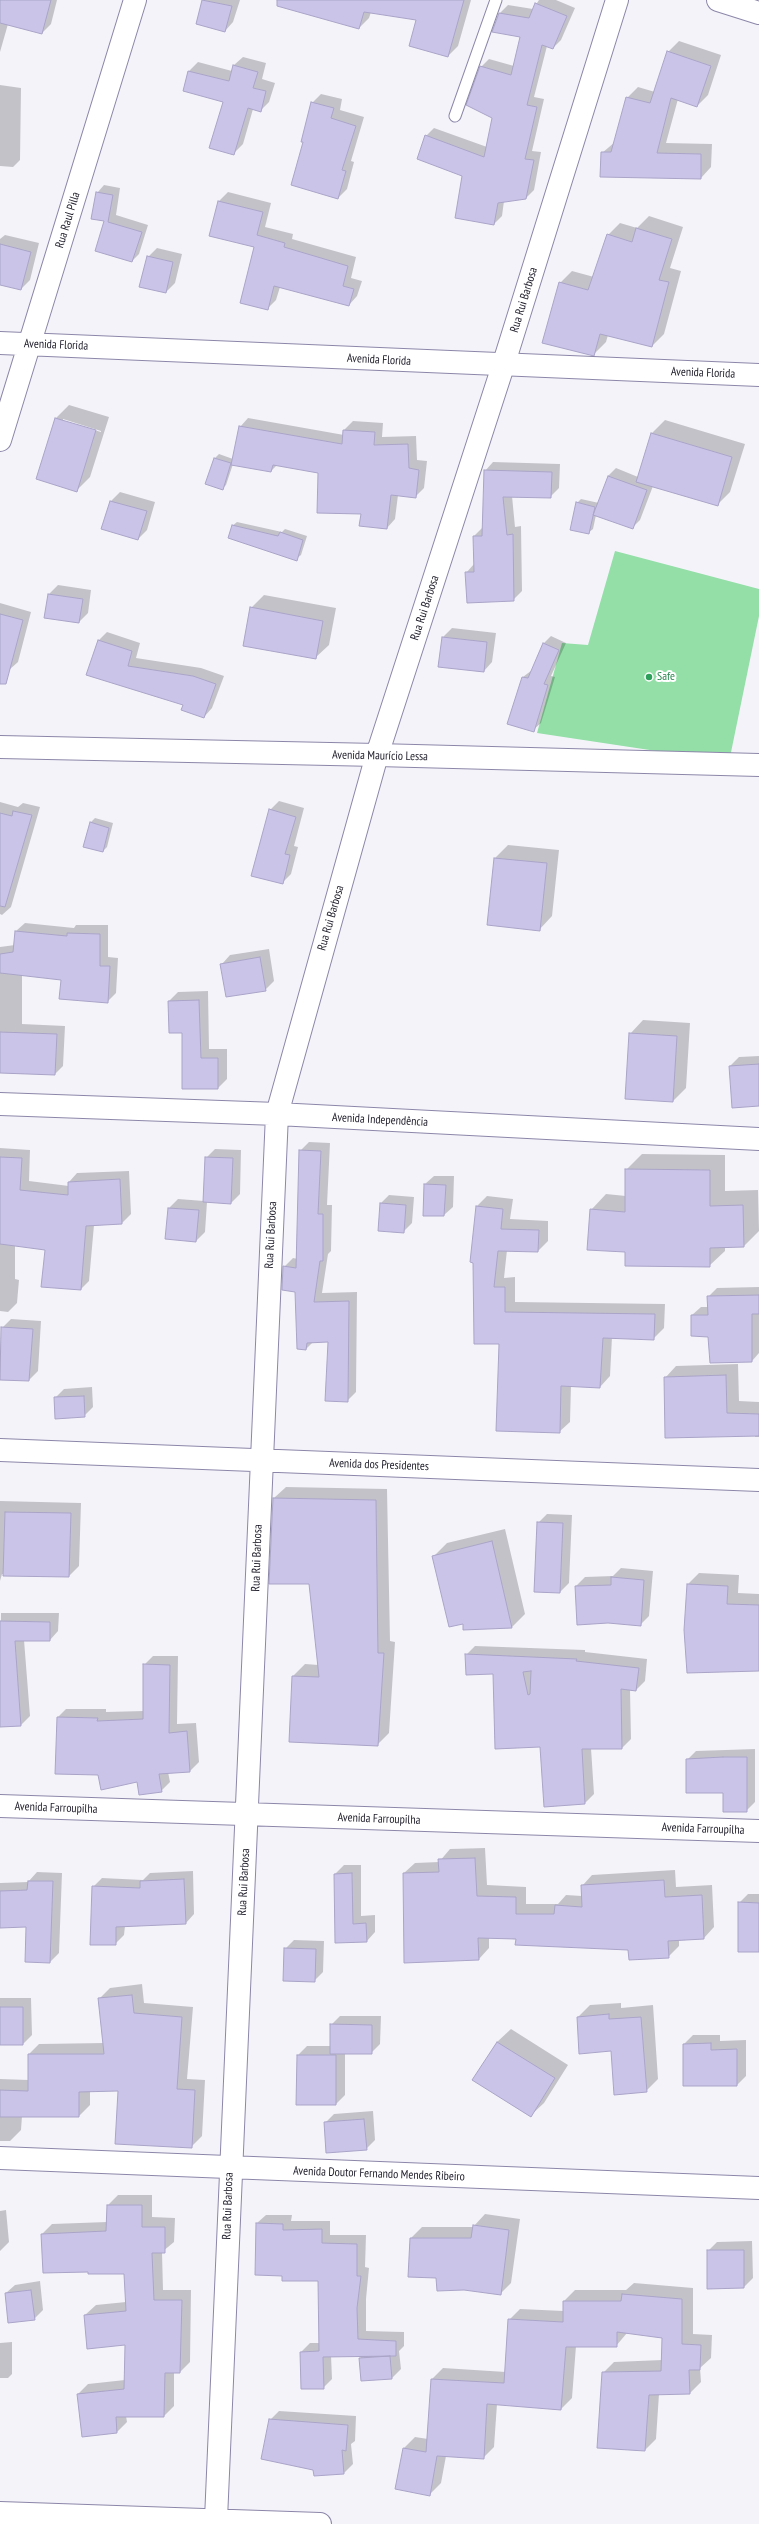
<!DOCTYPE html>
<html>
<head>
<meta charset="utf-8">
<style>
  body { margin:0 }
  canvas { display:block; background:#f4f3fa }
</style>
</head>
<body>
<canvas width="759" height="2524"></canvas>
<script>
const g = document.querySelector('canvas').getContext('2d');
g.lineJoin = 'round';
function fill(path, color) { g.fillStyle = color; g.fill(path, 'evenodd'); }
const shape = rows => new Path2D(rows.map(r => 'M' + r).join(''));
function strokePath(path, color, width, dash) { g.strokeStyle = color; g.lineWidth = width; g.lineCap = dash ? 'butt' : 'round'; g.setLineDash(dash || []); g.stroke(path); }
function label(font, color, halo, rows, align = 'center') {
  g.font = font + ' "PT Sans Narrow",sans-serif'; g.lineWidth = 4; g.setLineDash([]); g.textBaseline = 'middle'; g.strokeStyle = halo; g.fillStyle = color; for (const [text, x, y, turn = 0] of rows) {
    g.save(); g.translate(x, y); g.rotate((+turn || 0) * Math.PI / 180); g.textAlign = isNaN(turn) ? turn : align; if (halo) g.strokeText(text, 0, 0); g.fillText(text, 0, 0); g.restore();
  }
}
const green = shape([
  [615,551,759,589,759,616,729,762,537,733,562,643,588,645]
]);
const shadow = shape([
  [0,0,57,0,51,24,42,33,8,24,0,52],
  [203,0,240,0,233,22,225,31,197,24],
  [294,0,471,0,458,46,448,56,417,19,371,12,369,18,359,28],
  [539,0,556,0,575,8,561,40,553,48,547,46,534,97,544,99,532,151,541,152,534,190,526,198,504,201,502,216,494,224,463,175,426,136,434,128,487,147,493,117,481,67,489,59,514,66,521,36,500,13,508,5,533,9],
  [679,41,721,55,708,95,697,106,678,99,666,143,712,144,711,167,701,178,602,153,615,142,627,98,638,87,655,92,668,52],
  [243,57,266,63,262,79,275,83,269,102,260,111,253,109,243,144,234,153,224,101,189,71,198,62,232,71,234,65],
  [0,85,21,88,20,160,13,167,0,166],
  [321,94,342,99,340,110,364,117,351,161,354,162,347,189,338,198,305,142,312,103],
  [104,185,120,188,116,215,148,225,139,254,132,261,105,221,97,193],
  [228,192,271,203,265,227,293,234,292,239,356,257,351,278,362,281,357,296,349,305,280,287,276,300,267,309,256,246,211,235,219,201],
  [649,216,683,227,670,268,681,271,664,334,652,346,608,335,606,342,594,354,560,283,572,271,594,277,608,235,620,223,637,228],
  [5,235,39,243,30,280,21,289,0,284,0,239],
  [157,248,182,254,175,283,166,292,148,257],
  [69,405,109,417,90,477,77,490,37,478,56,418],
  [63,419,101,431,101,432,63,421],
  [248,418,344,435,344,430,353,421,383,423,382,437,416,436,417,460,427,461,424,488,415,497,398,495,395,519,387,528,362,513,319,472,277,465,271,471,233,464,226,485,222,489,215,458,219,454,233,459,240,427],
  [665,420,745,444,730,492,717,505,653,486,640,520,632,528,596,515,593,529,588,533,577,503,581,499,599,503,608,476,616,468,638,477,652,433],
  [493,462,560,464,559,488,550,497,512,496,515,527,521,526,522,591,513,600,466,573,474,564,474,536,483,527,485,471],
  [120,492,155,502,147,530,138,539,103,529,111,501],
  [237,522,282,532,285,529,307,536,301,555,296,559,232,526],
  [58,585,91,590,88,613,79,622,49,594],
  [264,595,336,608,329,645,315,658,251,608],
  [0,603,31,612,18,662,9,670,0,668],
  [452,628,496,633,492,662,484,671,443,637],
  [107,632,140,643,136,658,201,668,224,676,212,708,204,717,184,704,87,675,99,640],
  [551,636,566,643,551,676,555,677,541,723,533,730,523,677,532,670,543,644],
  [279,801,304,808,294,846,298,847,291,874,282,883,270,810],
  [0,802,18,807,23,803,40,807,11,907,2,915,0,914],
  [95,818,113,823,107,847,103,851,90,823],
  [508,845,559,850,552,916,539,930,495,858],
  [25,923,74,928,76,925,108,925,108,957,118,958,116,993,107,1002,62,979,22,974,22,1024,65,1026,63,1066,55,1074,0,1073,0,947,15,945,16,931],
  [269,949,274,981,265,990,222,964,230,955],
  [208,991,209,1049,227,1049,227,1079,218,1088,183,1088,183,1032,169,1001,178,992],
  [643,1020,690,1023,686,1088,673,1101,630,1034],
  [759,1056,759,1105,730,1066,739,1057],
  [309,1142,330,1143,327,1205,332,1205,331,1251,328,1254,322,1293,357,1292,356,1392,347,1401,329,1341,313,1342,306,1349,296,1292,284,1267,293,1258,298,1259,300,1151],
  [0,1148,30,1150,29,1181,69,1186,69,1182,77,1173,129,1171,131,1214,122,1223,94,1225,89,1281,81,1289,46,1249,15,1245,15,1279,19,1280,17,1303,8,1312,0,1311],
  [215,1149,241,1150,240,1194,231,1203,207,1202,205,1232,196,1241,169,1208,178,1199,204,1201,206,1158],
  [642,1154,725,1155,725,1191,758,1190,759,1231,744,1246,725,1247,725,1251,709,1266,626,1251,591,1210,606,1194,626,1196,626,1170],
  [434,1176,454,1176,453,1207,444,1215,425,1184],
  [389,1195,414,1197,412,1223,403,1232,380,1204],
  [487,1196,513,1199,510,1219,548,1221,548,1241,538,1251,507,1250,504,1278,515,1277,515,1302,665,1304,664,1328,654,1338,612,1337,610,1376,600,1387,571,1385,570,1422,559,1432,500,1344,477,1206],
  [759,1287,759,1353,752,1361,709,1336,692,1315,701,1307,709,1307,708,1297,717,1288],
  [11,1319,41,1321,38,1371,29,1380,0,1379,2,1328],
  [738,1364,739,1401,759,1402,759,1437,755,1437,755,1435,665,1378,676,1366],
  [92,1387,93,1407,84,1416,55,1398,64,1389],
  [286,1487,387,1489,390,1641,395,1642,389,1733,377,1745,290,1741,293,1676,305,1664,319,1665,310,1583,274,1498],
  [0,1501,81,1503,79,1566,69,1576,2,1574,0,1581],
  [547,1514,572,1515,569,1583,560,1592,538,1523],
  [505,1529,525,1614,512,1627,464,1629,464,1623,434,1556,447,1543],
  [621,1568,653,1571,649,1616,640,1625,576,1586,585,1577,613,1576],
  [699,1573,739,1575,738,1593,759,1594,759,1670,688,1584],
  [1,1613,59,1613,58,1631,50,1640,24,1640,30,1716,21,1725,0,1726],
  [475,1646,585,1650,585,1652,647,1659,645,1681,636,1690,630,1689,631,1739,622,1748,591,1748,594,1794,585,1803,541,1746,494,1673,466,1655],
  [153,1656,178,1656,177,1724,196,1723,199,1762,190,1771,168,1772,170,1782,161,1791,138,1781,99,1774,58,1717,66,1709,106,1709,106,1712,144,1711,144,1665],
  [755,1749,755,1802,746,1811,687,1760,696,1751],
  [485,1848,487,1885,526,1887,526,1904,558,1904,566,1895,582,1896,582,1886,592,1875,675,1870,676,1887,712,1885,714,1927,704,1938,679,1940,679,1946,668,1957,629,1949,489,1937,489,1948,479,1959,404,1873,415,1863,439,1862,450,1849],
  [344,1865,361,1865,361,1916,375,1915,375,1932,367,1941,336,1942,335,1874],
  [193,1871,194,1914,186,1923,125,1926,124,1935,115,1944,93,1887,102,1878,143,1880,150,1873],
  [37,1872,62,1873,59,1953,50,1962,27,1926,0,1927,0,1883,28,1882],
  [748,1894,759,1894,759,1951,739,1903],
  [294,1940,324,1941,323,1972,314,1981,285,1949],
  [142,1984,144,2003,193,2007,187,2079,205,2080,202,2136,191,2147,119,2090,90,2090,90,2105,79,2116,22,2116,21,2130,10,2141,0,2141,0,2079,29,2080,29,2054,39,2044,104,2043,99,1999,110,1988],
  [0,1998,31,1998,32,2035,23,2044,0,2044],
  [621,2003,621,2008,653,2005,658,2079,646,2091,612,2050,578,2017,590,2005],
  [340,2016,381,2016,380,2044,371,2053,345,2053,345,2095,336,2104,298,2055,307,2046,331,2046,331,2025],
  [511,2029,568,2065,544,2103,530,2116,474,2080,497,2042],
  [693,2035,720,2035,720,2041,746,2040,746,2076,737,2085,684,2085,684,2044],
  [373,2111,375,2140,366,2149,325,2123,334,2114],
  [118,2195,152,2195,152,2217,175,2218,174,2242,162,2252,163,2290,191,2290,190,2362,180,2372,174,2372,174,2406,164,2416,126,2416,127,2422,117,2432,78,2394,88,2384,125,2380,126,2344,85,2315,96,2305,126,2302,125,2273,89,2270,44,2272,42,2234,52,2224,107,2222,108,2205],
  [6,2210,9,2242,0,2251,0,2211],
  [485,2214,520,2219,511,2283,500,2294,437,2277,411,2238,422,2227,473,2227],
  [266,2215,292,2215,291,2221,330,2221,330,2235,366,2235,365,2267,369,2268,366,2299,366,2331,404,2332,404,2346,399,2351,401,2369,392,2378,360,2358,363,2355,331,2355,332,2379,323,2388,301,2352,310,2343,320,2343,319,2280,283,2275,257,2223],
  [752,2241,753,2278,744,2287,708,2251,717,2242],
  [40,2281,43,2310,34,2319,6,2293,15,2285],
  [634,2283,693,2288,693,2334,712,2335,711,2358,700,2368,701,2382,690,2393,659,2394,656,2439,645,2450,603,2373,614,2362,662,2360,663,2337,627,2333,616,2346,576,2346,572,2398,561,2409,497,2404,494,2447,483,2458,446,2456,441,2483,429,2495,396,2488,404,2448,415,2437,428,2439,432,2379,443,2368,506,2372,509,2320,520,2309,564,2311,564,2301,575,2290,626,2290],
  [12,2342,12,2374,8,2378,0,2378,0,2343],
  [279,2411,356,2416,355,2441,351,2444,353,2464,344,2473,314,2469,270,2420]
]);
const building = shape([
  [0,0,51,0,42,34,0,23,0,0],
  [202,0,232,6,225,32,196,24,202,0],
  [277,0,464,0,448,57,409,46,416,20,364,12,359,29,277,6,277,0],
  [535,3,567,16,553,49,542,45,527,105,537,107,525,159,534,160,526,199,498,203,494,225,455,218,462,176,417,159,425,135,484,157,492,118,466,105,480,66,511,75,520,37,492,32,499,13,529,18,535,3],
  [667,51,711,66,697,107,671,98,657,153,701,154,701,179,600,177,601,152,611,152,626,97,650,103,667,51],
  [233,65,258,72,253,88,266,91,261,112,248,108,234,155,209,148,223,102,183,91,188,71,229,81,233,65],
  [311,102,334,108,331,118,356,126,342,170,346,171,338,199,291,185,303,142,301,142,311,102],
  [96,192,113,195,108,222,142,232,132,262,95,251,104,221,91,219,96,192],
  [218,201,263,212,257,235,285,243,284,247,348,266,343,286,354,289,349,306,274,286,268,310,240,303,254,247,209,236,218,201],
  [636,228,672,239,659,280,669,282,652,347,600,334,594,356,542,343,559,282,588,290,607,234,632,242,636,228],
  [0,244,31,252,21,290,0,285,0,244],
  [147,256,173,262,166,293,139,287,147,256],
  [55,418,96,430,77,492,36,479,55,418],
  [239,426,342,444,343,430,375,432,374,445,408,444,409,468,419,470,416,498,391,495,387,529,359,526,361,514,317,513,318,473,273,465,271,472,231,465,239,426],
  [651,433,732,457,718,506,636,482,651,433],
  [214,458,231,463,223,490,205,484,214,458],
  [484,470,552,472,551,498,503,497,507,535,513,534,514,601,467,603,465,572,474,572,473,536,482,536,484,470],
  [608,476,647,490,633,529,593,515,608,476],
  [110,501,147,511,138,540,101,529,110,501],
  [576,502,595,507,589,534,570,530,576,502],
  [232,525,278,536,280,532,303,540,297,561,228,538,232,525],
  [48,594,83,599,79,623,44,618,48,594],
  [250,607,323,621,316,659,243,646,250,607],
  [0,614,23,620,6,684,0,684,0,614],
  [442,637,487,642,484,672,438,667,442,637],
  [98,640,132,651,128,666,193,676,216,684,204,718,181,710,183,705,86,675,98,640],
  [543,643,559,650,544,684,548,685,534,732,507,724,522,677,528,678,543,643],
  [269,809,296,817,285,854,290,855,283,884,251,876,269,809],
  [13,811,32,815,5,907,0,906,0,813,12,816,13,811],
  [90,822,109,828,103,852,83,847,90,822],
  [494,858,547,863,540,931,487,925,494,858],
  [15,931,67,936,67,933,100,934,100,966,110,966,108,1003,59,999,61,980,0,973,0,954,13,952,15,931],
  [260,957,266,991,226,997,220,964,260,957],
  [199,1000,201,1058,218,1058,218,1089,182,1089,182,1033,169,1033,168,1001,199,1000],
  [0,1032,57,1034,55,1075,0,1073,0,1032],
  [629,1033,677,1036,673,1102,625,1099,629,1033],
  [759,1064,759,1106,732,1108,729,1066,759,1064],
  [299,1150,321,1151,318,1214,323,1214,323,1261,320,1261,314,1302,349,1301,348,1402,325,1401,328,1342,307,1343,306,1350,297,1349,295,1292,282,1290,283,1266,296,1268,299,1150],
  [0,1157,22,1158,20,1190,68,1195,68,1182,120,1179,122,1224,86,1226,81,1290,41,1287,45,1250,0,1244,0,1157],
  [205,1157,233,1158,231,1204,203,1202,205,1157],
  [625,1169,710,1170,710,1206,743,1205,744,1247,710,1248,710,1267,625,1266,625,1252,587,1250,590,1209,625,1212,625,1169],
  [424,1184,446,1185,444,1216,423,1216,424,1184],
  [380,1203,406,1205,404,1233,378,1231,380,1203],
  [476,1206,503,1209,501,1229,539,1230,538,1252,498,1251,494,1287,505,1287,505,1312,655,1314,654,1340,603,1338,600,1388,561,1386,560,1433,496,1431,499,1344,474,1344,473,1263,470,1262,476,1206],
  [168,1208,199,1210,196,1242,165,1239,168,1208],
  [759,1295,759,1314,752,1314,752,1362,710,1363,708,1337,691,1336,691,1315,708,1315,707,1296,759,1295],
  [1,1327,33,1329,29,1381,0,1380,1,1327],
  [726,1375,727,1413,759,1414,759,1436,665,1438,664,1377,726,1375],
  [84,1396,85,1417,55,1419,54,1397,84,1396],
  [273,1498,376,1500,378,1653,384,1653,378,1746,289,1742,292,1676,319,1677,309,1584,269,1584,273,1498],
  [5,1512,71,1513,69,1577,3,1576,5,1512],
  [537,1522,563,1523,560,1593,534,1592,537,1522],
  [492,1541,512,1628,463,1630,463,1624,449,1627,432,1556,492,1541],
  [611,1577,644,1580,641,1626,608,1623,577,1625,575,1586,611,1585,611,1577],
  [687,1584,728,1586,727,1604,759,1605,759,1671,687,1673,684,1630,687,1584],
  [0,1621,50,1622,50,1641,15,1641,21,1726,0,1727,0,1621],
  [465,1654,577,1659,576,1661,639,1668,636,1691,621,1689,622,1749,582,1749,585,1804,544,1807,540,1747,495,1749,493,1674,466,1675,465,1654],
  [531,1671,530,1694,528,1695,523,1672,531,1671],
  [143,1664,170,1665,169,1733,187,1731,190,1772,159,1774,162,1792,139,1795,137,1782,101,1790,98,1775,55,1774,57,1717,98,1718,97,1721,143,1719,143,1664],
  [723,1757,747,1757,747,1812,723,1812,723,1793,686,1793,686,1759,723,1757],
  [475,1858,477,1896,516,1897,516,1914,554,1914,555,1905,582,1907,581,1885,664,1880,665,1897,702,1895,704,1939,668,1941,669,1958,629,1960,628,1950,515,1945,516,1939,478,1938,479,1960,404,1963,403,1873,439,1872,438,1859,475,1858],
  [352,1873,353,1924,366,1923,367,1942,335,1943,334,1874,352,1873],
  [184,1879,186,1924,116,1927,116,1945,90,1945,92,1886,140,1888,140,1881,184,1879],
  [28,1881,53,1881,50,1963,25,1962,26,1927,0,1928,0,1891,27,1890,28,1881],
  [738,1902,759,1903,759,1952,738,1952,738,1902],
  [284,1948,316,1949,315,1982,283,1981,284,1948],
  [132,1995,134,2013,182,2017,177,2089,195,2090,192,2148,115,2144,118,2091,79,2092,79,2117,0,2117,0,2090,28,2091,28,2054,104,2054,98,1998,132,1995],
  [0,2007,23,2007,23,2045,0,2045,0,2007],
  [609,2014,609,2019,641,2017,647,2092,614,2095,611,2051,579,2054,577,2017,609,2014],
  [330,2024,372,2025,372,2054,330,2054,330,2024],
  [497,2042,555,2078,531,2117,472,2080,497,2042],
  [711,2043,711,2050,737,2049,737,2086,683,2086,683,2044,711,2043],
  [297,2055,336,2055,336,2105,296,2105,297,2055],
  [364,2119,367,2150,326,2153,324,2122,364,2119],
  [107,2205,142,2205,142,2227,165,2227,165,2253,152,2253,154,2300,182,2300,180,2373,165,2373,164,2417,116,2417,117,2433,82,2437,77,2394,124,2389,125,2345,87,2349,84,2315,126,2311,124,2274,88,2274,88,2272,43,2273,41,2234,106,2231,107,2205],
  [256,2223,283,2224,283,2230,322,2229,322,2243,357,2244,357,2276,361,2276,357,2308,358,2339,396,2341,396,2356,323,2357,324,2389,301,2389,300,2352,319,2351,318,2281,282,2281,282,2276,255,2275,256,2223],
  [473,2225,509,2230,501,2295,464,2290,437,2291,436,2278,408,2277,410,2238,471,2238,473,2225],
  [707,2250,744,2250,744,2288,707,2289,707,2250],
  [31,2290,35,2320,8,2323,5,2293,31,2290],
  [622,2294,682,2299,682,2344,701,2345,700,2370,689,2370,690,2394,649,2395,645,2451,597,2448,602,2372,661,2371,662,2338,617,2332,617,2347,566,2347,561,2410,487,2404,484,2459,437,2456,430,2496,395,2489,403,2448,426,2452,431,2379,504,2383,508,2319,563,2322,563,2301,621,2301,622,2294],
  [390,2356,392,2379,361,2381,359,2358,390,2356],
  [269,2419,348,2425,346,2451,342,2450,344,2474,314,2476,313,2470,261,2459,269,2419]
]);
const service = shape([
  [455,116,496,0]
]);
const minor = shape([
  [718,0,759,13],
  [0,343,759,375],
  [0,440,135,0],
  [0,1104,277,1114,759,1139],
  [0,1450,759,1480],
  [0,1806,759,1831],
  [0,2158,759,2188],
  [0,2513,320,2524],
  [216,2519,277,1114,377,755,759,765]
]);
const tertiary = shape([
  [0,747,377,755,503,366,617,0]
]);
const markers = [
  [649,677,4,"#2e9e5b"]
];
const streetNames = [
  ["Rua Raul Pilla",68,220,-73],
  ["Rua Rui Barbosa",524,300,-73],
  ["Avenida Florida",56,345,2],
  ["Avenida Florida",379,360,3],
  ["Avenida Florida",703,373,2],
  ["Rua Rui Barbosa",425,608,-72],
  ["Avenida Maurício Lessa",380,756,1],
  ["Rua Rui Barbosa",331,918,-74],
  ["Avenida Independência",380,1120,3],
  ["Rua Rui Barbosa",271,1235,-87],
  ["Avenida dos Presidentes",379,1465,2],
  ["Rua Rui Barbosa",257,1558,-88],
  ["Avenida Farroupilha",56,1808,2],
  ["Avenida Farroupilha",379,1819,2],
  ["Avenida Farroupilha",703,1829,2],
  ["Rua Rui Barbosa",244,1882,-87],
  ["Avenida Doutor Fernando Mendes Ribeiro",379,2174,2],
  ["Rua Rui Barbosa",228,2206,-88]
];
const leisureNames = [
  ["Safe",657,677]
];
fill(green, '#94dfa8');
fill(shadow, '#0003');
fill(building, '#c9c4e8');
strokePath(building, '#aaa5c8', 1);
strokePath(service, '#8c87a9', 13);
strokePath(minor, '#8c87a9', 24);
strokePath(tertiary, '#8c87a9', 24);
strokePath(service, '#fff', 11);
strokePath(minor, '#fff', 22);
strokePath(tertiary, '#fff', 22);
for (const [x, y, r, color] of markers) { const dot = new Path2D(); dot.arc(x, y, r, 0, 2 * Math.PI); g.fillStyle = color; g.fill(dot); strokePath(dot, '#fff', 1.5); }
label('12px', '#1d1b28', '#fff', streetNames);
label('12px', '#27864d', '#fff', leisureNames, 'left');
</script>
</body>
</html>
